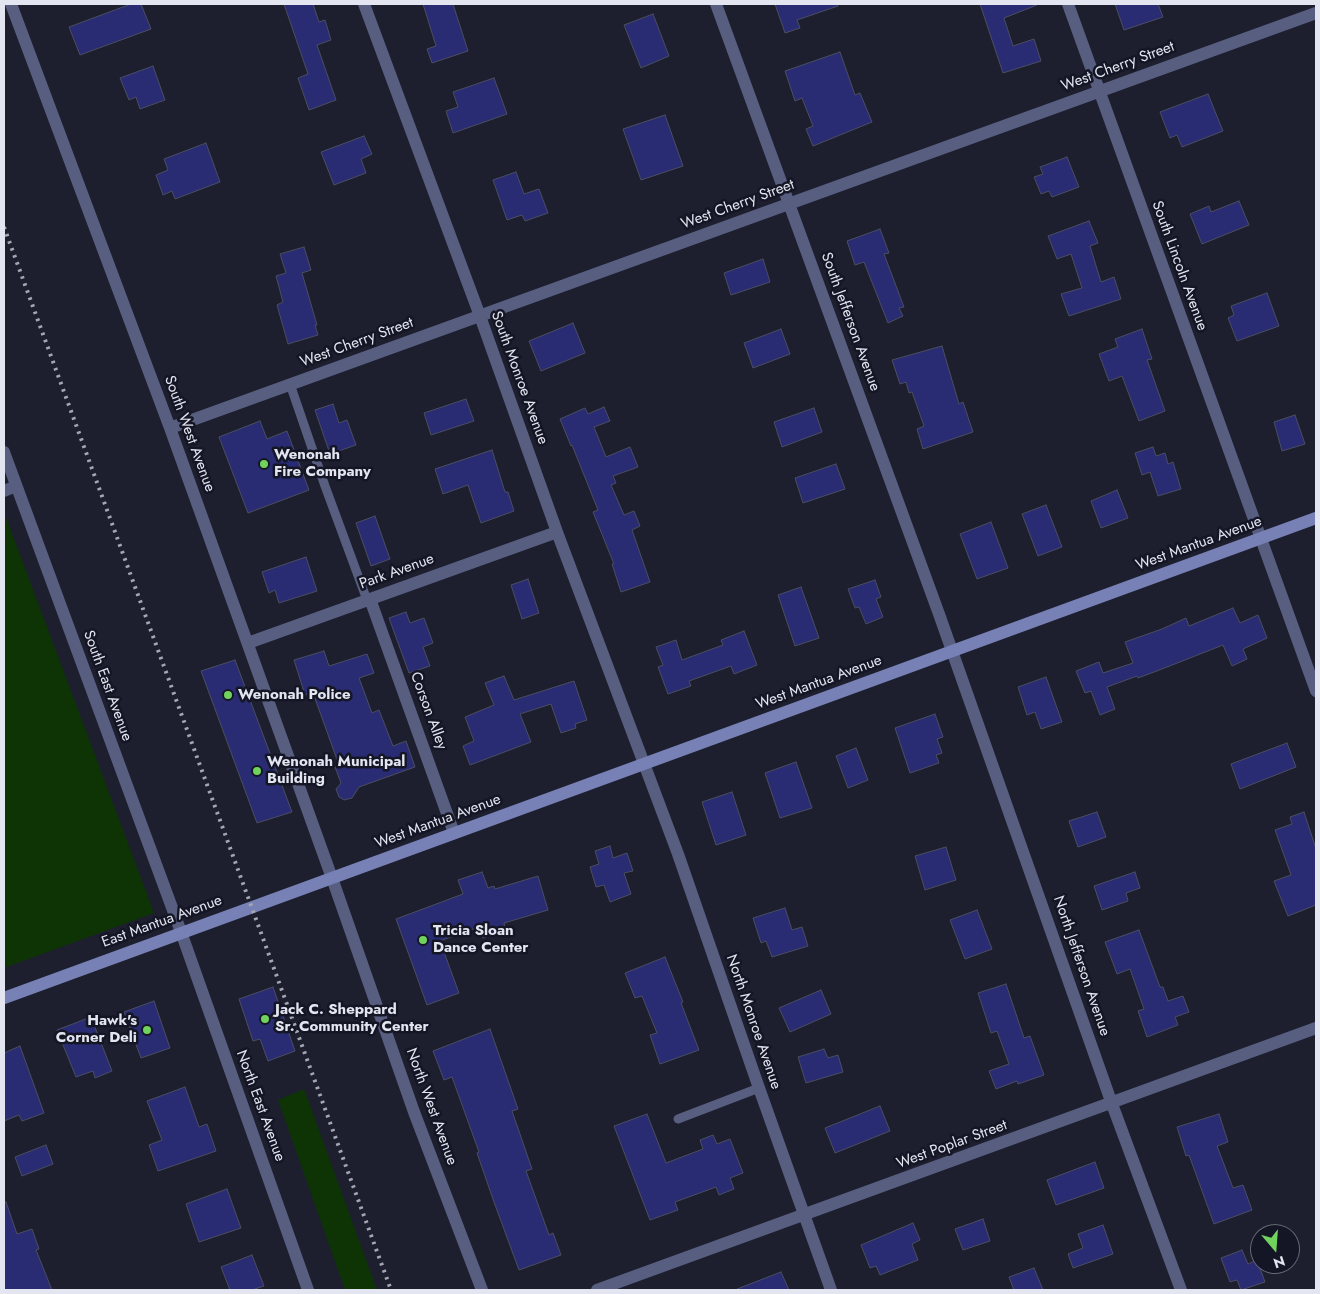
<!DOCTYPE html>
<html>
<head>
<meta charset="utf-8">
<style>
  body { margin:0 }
  #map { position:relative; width:1320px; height:1294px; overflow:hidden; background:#1d1f2f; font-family:Jost,sans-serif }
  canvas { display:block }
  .frame { position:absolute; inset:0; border:5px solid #e3e6f0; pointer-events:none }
  .north { position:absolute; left:1250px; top:1224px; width:50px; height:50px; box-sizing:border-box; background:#141625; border:1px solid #676976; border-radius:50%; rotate:162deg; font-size:14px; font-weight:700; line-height:20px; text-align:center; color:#e3e6f0 }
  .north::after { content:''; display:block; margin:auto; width:18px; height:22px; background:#71d35e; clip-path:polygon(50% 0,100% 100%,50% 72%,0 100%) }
</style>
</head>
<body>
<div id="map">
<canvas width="1320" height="1294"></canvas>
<div class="frame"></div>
<div class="north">N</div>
</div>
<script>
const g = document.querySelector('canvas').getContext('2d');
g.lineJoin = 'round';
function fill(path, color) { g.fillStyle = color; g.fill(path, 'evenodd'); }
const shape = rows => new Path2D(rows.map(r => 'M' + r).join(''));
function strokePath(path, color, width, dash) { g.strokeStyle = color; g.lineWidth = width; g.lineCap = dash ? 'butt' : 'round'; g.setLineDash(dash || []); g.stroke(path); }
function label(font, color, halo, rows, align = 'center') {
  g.font = font + ' Jost,sans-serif'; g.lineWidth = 5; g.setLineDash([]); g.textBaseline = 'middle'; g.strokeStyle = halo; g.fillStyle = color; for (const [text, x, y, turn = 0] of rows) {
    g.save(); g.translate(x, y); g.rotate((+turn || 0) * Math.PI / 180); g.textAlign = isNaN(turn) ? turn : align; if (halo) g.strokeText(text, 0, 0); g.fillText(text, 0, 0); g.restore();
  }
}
const green = shape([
  [4,512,154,913,4,968],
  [304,1089,377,1290,345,1290,278,1100]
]);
const building = shape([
  [131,4,141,4,151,29,80,55,69,27,131,4],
  [284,4,313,4,319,22,325,20,331,40,317,45,336,100,309,110,298,78,308,74,284,4],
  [423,4,453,4,468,51,432,63,427,49,436,46,423,4],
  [775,4,837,4,838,6,797,20,800,28,785,33,775,4],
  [980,4,1037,4,1037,5,1004,18,1013,46,1034,39,1041,61,1003,73,980,4],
  [1115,4,1158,4,1163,17,1124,30,1115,4],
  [653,14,669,56,641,68,624,25,653,14],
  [840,52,855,95,860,93,872,122,813,146,806,129,813,126,802,98,795,101,785,71,840,52],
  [153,66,165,100,140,109,136,97,129,100,120,78,153,66],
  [494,78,507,114,453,133,446,111,458,107,453,92,494,78],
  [1208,94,1223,131,1182,147,1177,135,1170,138,1160,112,1208,94],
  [665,115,683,166,641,180,623,129,665,115],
  [364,136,372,154,361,159,366,173,334,185,321,152,364,136],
  [206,143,220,182,175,199,172,191,163,195,156,175,168,170,164,159,206,143],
  [1067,157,1079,187,1052,197,1049,191,1041,194,1034,177,1043,174,1040,167,1067,157],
  [516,172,524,194,539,189,548,213,525,221,522,215,507,220,493,180,516,172],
  [1239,201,1249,225,1202,244,1190,214,1209,206,1211,212,1239,201],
  [1089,221,1098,243,1090,246,1101,282,1114,277,1121,299,1069,316,1061,294,1082,288,1071,254,1057,259,1048,236,1089,221],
  [880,229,889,253,884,254,904,307,899,308,903,316,888,323,864,262,855,265,847,241,880,229],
  [304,247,311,270,302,273,317,325,315,325,318,335,288,344,277,305,283,302,276,276,286,273,280,254,304,247],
  [763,259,770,282,731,295,724,273,763,259],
  [1267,293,1279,326,1237,341,1228,318,1234,315,1231,306,1267,293],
  [573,323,585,353,541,371,529,341,573,323],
  [781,329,790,354,753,368,744,343,781,329],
  [1142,329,1152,359,1147,360,1165,411,1139,421,1122,376,1109,381,1099,354,1118,347,1115,339,1142,329],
  [942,346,959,404,963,402,973,432,923,449,917,429,924,426,912,392,909,393,906,382,900,384,892,360,942,346],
  [466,399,474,421,431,435,424,413,466,399],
  [333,404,339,423,347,420,356,445,330,454,315,410,333,404],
  [604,407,610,421,594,427,606,457,630,447,638,467,613,476,616,483,611,485,624,515,634,511,640,526,632,530,650,582,621,592,612,564,614,564,593,512,598,510,572,445,571,446,560,419,585,408,588,414,604,407],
  [814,408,822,432,782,447,774,422,814,408],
  [1295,415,1305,444,1282,451,1274,422,1295,415],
  [260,421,267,439,287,431,309,490,248,513,219,437,260,421],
  [1153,447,1156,456,1165,453,1168,464,1173,462,1181,489,1158,496,1150,472,1142,475,1135,453,1153,447],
  [492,450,505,492,508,492,514,511,481,523,468,485,443,494,435,469,492,450],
  [836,464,845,489,803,503,795,478,836,464],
  [1117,490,1128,518,1101,528,1091,501,1117,490],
  [1046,505,1062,547,1038,556,1022,514,1046,505],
  [375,516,390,559,371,566,356,523,375,516],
  [991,522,1008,568,977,579,960,534,991,522],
  [306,557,317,591,279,603,275,590,269,593,262,572,306,557],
  [528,579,539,613,522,619,511,585,528,579],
  [875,580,881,597,876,599,883,617,866,624,859,607,855,608,848,589,875,580],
  [801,587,819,638,795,646,778,595,801,587],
  [1233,608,1240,623,1258,615,1267,638,1243,649,1247,659,1232,666,1223,645,1162,669,1138,678,1137,676,1107,687,1115,709,1100,715,1091,691,1085,693,1076,671,1099,662,1103,673,1133,663,1125,642,1162,629,1186,618,1189,626,1233,608],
  [406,612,410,623,424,618,433,643,423,647,430,666,409,673,389,618,406,612],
  [744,631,757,665,734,674,731,666,689,681,691,686,668,694,658,667,663,665,656,647,676,640,682,660,723,645,721,640,744,631],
  [324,651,329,666,367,654,374,673,359,678,372,713,379,710,393,746,406,741,415,767,359,787,352,798,344,800,339,797,336,789,341,783,335,767,339,765,313,693,305,695,294,660,324,651],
  [235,660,292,812,257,823,201,671,235,660],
  [504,676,514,700,574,681,587,720,575,724,576,728,561,733,551,704,520,714,531,742,470,765,463,746,474,741,465,717,494,705,485,683,504,676],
  [1046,677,1062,722,1041,729,1035,712,1027,715,1018,687,1046,677],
  [935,714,943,737,937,739,942,753,936,755,939,763,910,773,895,728,935,714],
  [1287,743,1296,767,1240,789,1231,764,1287,743],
  [856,748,868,780,848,788,836,756,856,748],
  [796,762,812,808,780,818,765,773,796,762],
  [732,792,746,835,716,845,702,802,732,792],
  [1097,812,1106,837,1078,847,1069,821,1097,812],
  [1304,812,1316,849,1316,905,1288,916,1274,881,1291,875,1275,830,1292,824,1290,817,1304,812],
  [610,846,613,858,627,853,633,871,624,873,631,894,610,902,604,885,596,887,590,867,599,864,595,851,610,846],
  [946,847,956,880,925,890,915,856,946,847],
  [482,872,488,888,494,886,495,889,538,876,548,910,504,923,506,930,483,938,478,927,440,941,459,993,427,1005,396,919,463,894,458,880,482,872],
  [1135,872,1140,888,1126,893,1128,901,1102,910,1094,886,1135,872],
  [785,908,792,930,802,927,808,946,772,957,766,941,761,943,753,918,785,908],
  [977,910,992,949,965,959,950,920,977,910],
  [1139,930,1160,987,1163,987,1168,1001,1183,996,1189,1012,1175,1017,1178,1025,1147,1037,1138,1011,1144,1009,1130,969,1117,974,1105,942,1139,930],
  [665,957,683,1002,681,1003,699,1050,660,1064,650,1035,657,1033,642,996,635,998,625,973,665,957],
  [1006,984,1024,1038,1030,1036,1044,1075,1018,1084,1017,1081,996,1089,989,1071,1009,1064,997,1031,991,1033,978,993,1006,984],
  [273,987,295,1051,268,1061,260,1039,253,1041,239,999,273,987],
  [821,990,831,1014,790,1032,779,1008,821,990],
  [154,1001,170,1048,141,1058,124,1012,154,1001],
  [91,1017,112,1071,95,1078,93,1071,76,1077,57,1030,91,1017],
  [490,1029,518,1109,512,1111,532,1169,526,1171,549,1235,553,1233,561,1255,519,1270,494,1202,477,1153,479,1152,452,1077,444,1080,433,1051,490,1029],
  [20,1046,44,1113,22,1121,19,1115,4,1121,4,1053,20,1046],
  [824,1049,828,1058,838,1055,843,1072,806,1083,798,1057,824,1049],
  [185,1087,199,1127,207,1124,216,1151,158,1171,149,1145,162,1140,147,1101,185,1087],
  [880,1106,890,1131,835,1153,825,1128,880,1106],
  [647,1114,666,1163,703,1149,700,1140,713,1135,717,1144,730,1139,743,1173,730,1178,734,1189,719,1195,716,1187,675,1202,678,1210,650,1220,614,1126,647,1114],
  [1219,1114,1228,1142,1217,1146,1233,1188,1243,1185,1252,1210,1214,1224,1189,1155,1186,1156,1177,1127,1219,1114],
  [46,1145,53,1164,22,1176,15,1157,46,1145],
  [1095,1162,1104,1188,1056,1205,1047,1180,1095,1162],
  [227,1189,241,1228,199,1242,186,1204,227,1189],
  [6,1202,17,1234,32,1229,39,1249,36,1250,52,1290,4,1290,4,1203,6,1202],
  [983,1219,990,1241,963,1250,955,1229,983,1219],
  [913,1223,920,1240,912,1244,918,1260,880,1275,876,1266,870,1268,861,1245,913,1223],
  [1103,1225,1113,1254,1073,1268,1068,1254,1083,1248,1078,1234,1103,1225],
  [1242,1250,1248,1264,1257,1260,1265,1282,1241,1290,1237,1280,1230,1282,1221,1258,1242,1250],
  [252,1255,264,1286,252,1290,230,1290,221,1267,252,1255],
  [1034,1268,1043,1290,1014,1290,1009,1277,1034,1268],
  [781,1272,789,1290,737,1290,737,1289,781,1272]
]);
const lane = shape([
  [290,384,325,486,367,600],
  [678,1119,759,1088]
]);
const street = shape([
  [11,4,170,428,332,878,414,1112,482,1290],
  [364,4,480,316,557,532,678,854,759,1088,831,1290],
  [716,4,939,614,1112,1104,1181,1290],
  [1068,4,1316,691],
  [170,428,1316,13],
  [4,452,181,932,308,1290],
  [4,491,16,486],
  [370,599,454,833],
  [248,643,557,532],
  [597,1290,1316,1028]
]);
const secondary = shape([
  [4,998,1316,518]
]);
const rail = shape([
  [4,227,391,1290]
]);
const markers = [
  [264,464,5,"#71d35e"],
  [228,695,5,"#71d35e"],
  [257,771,5,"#71d35e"],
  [423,940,5,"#71d35e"],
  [265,1019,5,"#71d35e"],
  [147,1030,5,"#71d35e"]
];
const streetNames = [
  ["West Cherry Street",1118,67,-20],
  ["West Cherry Street",738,205,-20],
  ["South Lincoln Avenue",1179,266,70],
  ["South Jefferson Avenue",850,322,70],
  ["West Cherry Street",357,343,-20],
  ["South Monroe Avenue",519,378,70],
  ["South West Avenue",189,434,70],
  ["West Mantua Avenue",1199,544,-20],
  ["Park Avenue",397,572,-20],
  ["West Mantua Avenue",819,683,-20],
  ["South East Avenue",107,686,70],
  ["Corson Alley",428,711,70],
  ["West Mantua Avenue",438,822,-20],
  ["East Mantua Avenue",162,922,-20],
  ["North Jefferson Avenue",1081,966,71],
  ["North Monroe Avenue",753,1022,71],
  ["North East Avenue",260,1106,70],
  ["North West Avenue",431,1107,70],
  ["West Poplar Street",952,1145,-20]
];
const poiNames = [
  ["Wenonah",274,455],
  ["Fire Company",274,472],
  ["Wenonah Police",238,695],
  ["Wenonah Municipal",267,762],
  ["Building",267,779],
  ["Tricia Sloan",433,931],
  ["Dance Center",433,948],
  ["Jack C. Sheppard",275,1010],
  ["Sr. Community Center",275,1027],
  ["Hawk's",137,1021,"right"],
  ["Corner Deli",137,1038,"right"]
];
fill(green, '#0e3406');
fill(building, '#292c72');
strokePath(building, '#4b4e60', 1);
strokePath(lane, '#585e7f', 9);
strokePath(street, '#585e7f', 12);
strokePath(secondary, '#7781b6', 12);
strokePath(rail, '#a4a6b2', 4, [2.5, 5]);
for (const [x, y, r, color] of markers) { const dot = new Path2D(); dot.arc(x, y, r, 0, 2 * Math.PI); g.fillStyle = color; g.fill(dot); strokePath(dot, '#141625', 2); }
label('15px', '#e3e6f0', '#141625', streetNames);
label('bold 15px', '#e3e6f0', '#141625', poiNames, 'left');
</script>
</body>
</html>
